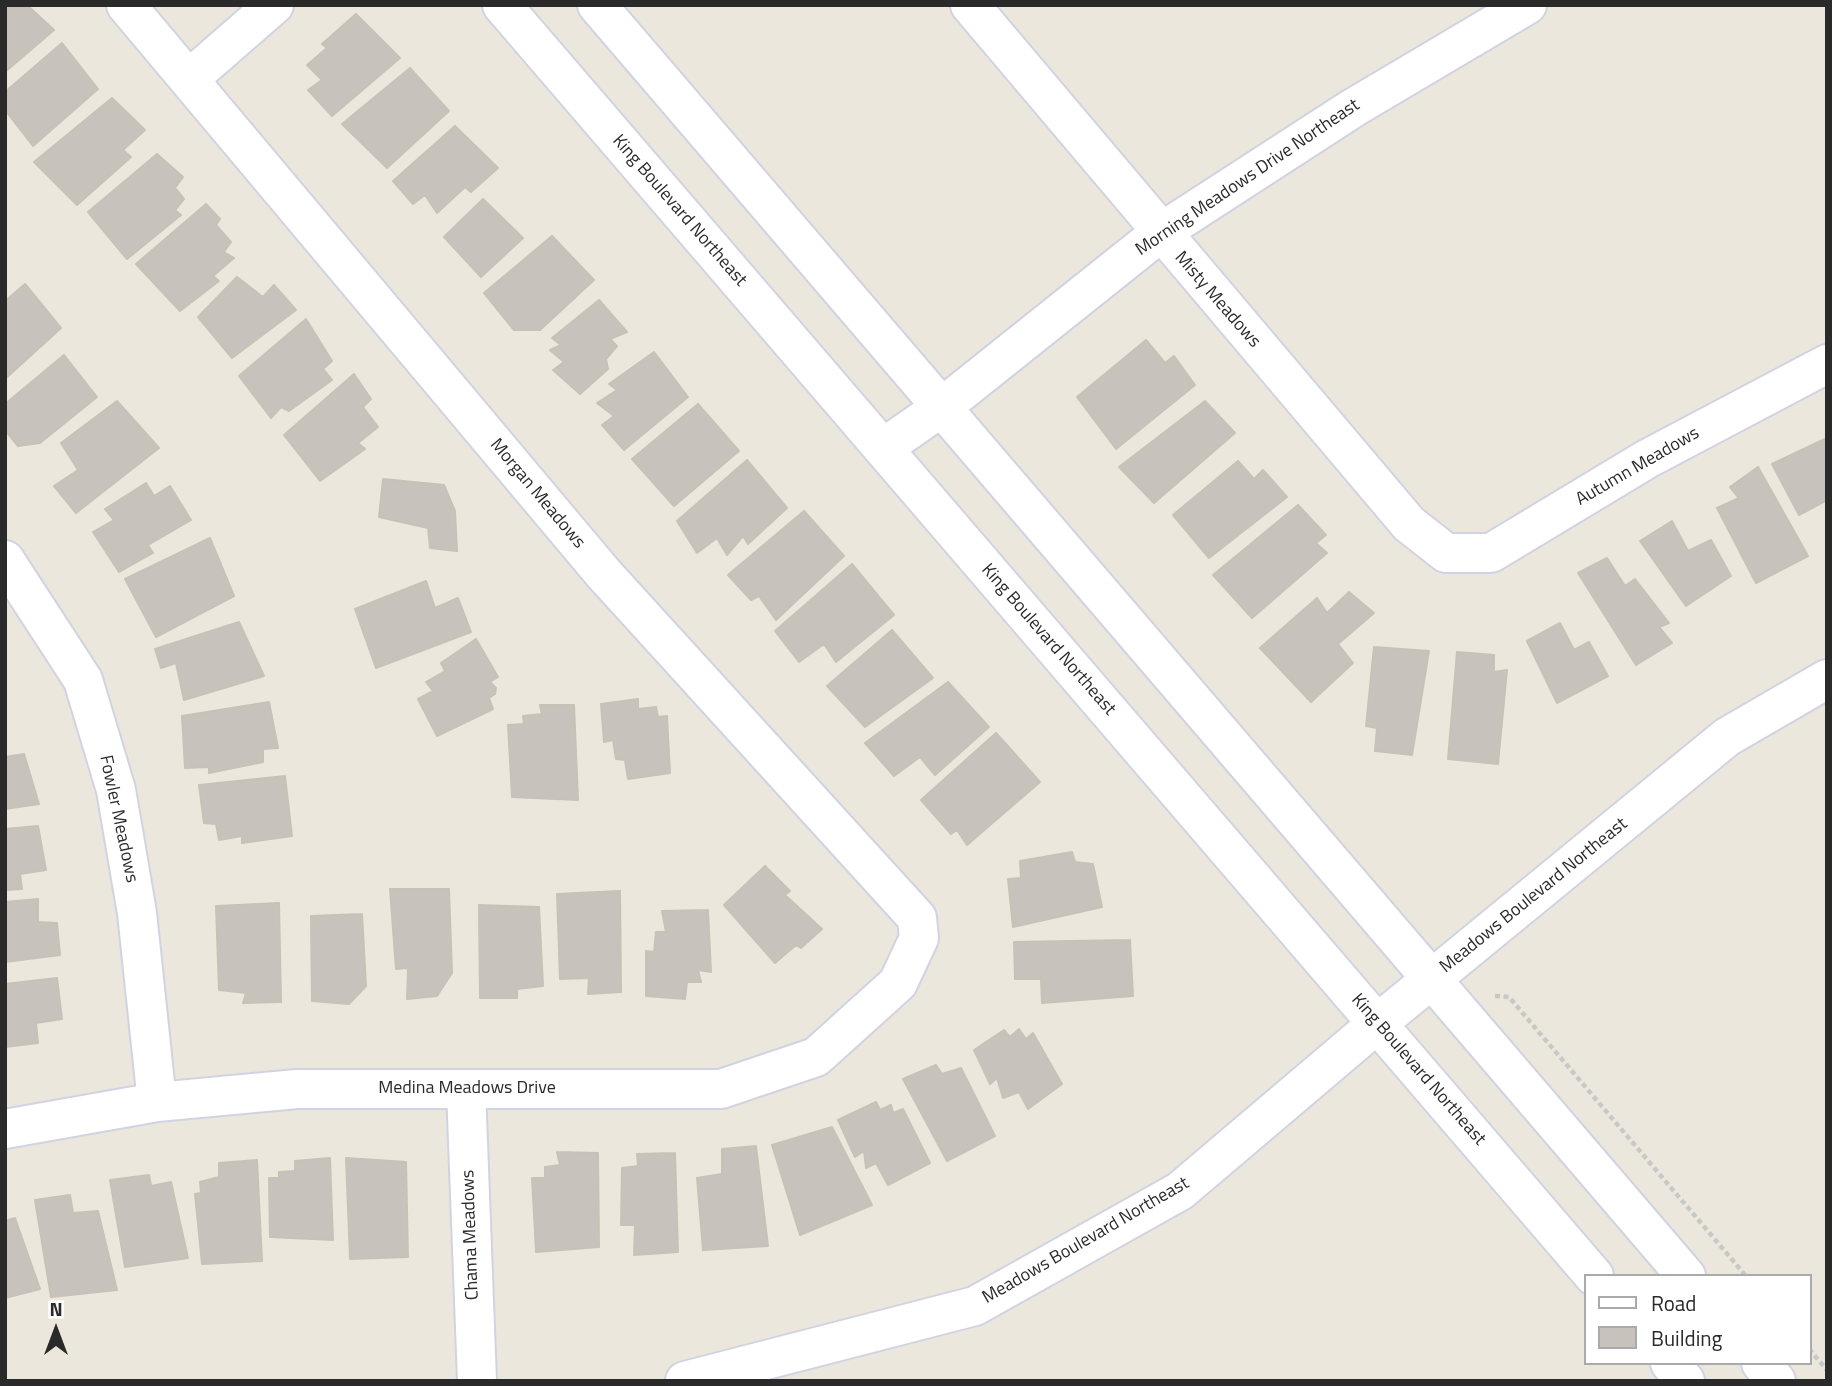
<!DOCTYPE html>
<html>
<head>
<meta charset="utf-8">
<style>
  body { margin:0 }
  #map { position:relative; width:1832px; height:1386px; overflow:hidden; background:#ebe7dc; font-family:"Titillium Web",sans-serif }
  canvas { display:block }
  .frame { position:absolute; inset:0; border:7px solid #2a2a2a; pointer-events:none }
  .legend { position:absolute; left:1584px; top:1274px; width:228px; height:91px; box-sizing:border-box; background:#fff; border:2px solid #aaa; margin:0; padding:9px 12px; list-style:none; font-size:21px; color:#2a2a2a }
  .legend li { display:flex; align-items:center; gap:14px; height:35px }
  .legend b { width:35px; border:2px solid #aaa }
  .north { position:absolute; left:21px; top:1295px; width:70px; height:70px; -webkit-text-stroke:5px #fff; paint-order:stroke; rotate:0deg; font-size:19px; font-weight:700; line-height:28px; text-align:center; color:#2a2a2a }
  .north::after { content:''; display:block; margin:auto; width:24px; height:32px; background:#2a2a2a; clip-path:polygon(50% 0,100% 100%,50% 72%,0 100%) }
</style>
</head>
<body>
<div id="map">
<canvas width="1832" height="1386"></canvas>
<div class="frame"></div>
<ul class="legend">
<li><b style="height:9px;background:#fff"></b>Road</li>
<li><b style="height:19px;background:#c7c3bc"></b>Building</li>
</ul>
<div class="north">N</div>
</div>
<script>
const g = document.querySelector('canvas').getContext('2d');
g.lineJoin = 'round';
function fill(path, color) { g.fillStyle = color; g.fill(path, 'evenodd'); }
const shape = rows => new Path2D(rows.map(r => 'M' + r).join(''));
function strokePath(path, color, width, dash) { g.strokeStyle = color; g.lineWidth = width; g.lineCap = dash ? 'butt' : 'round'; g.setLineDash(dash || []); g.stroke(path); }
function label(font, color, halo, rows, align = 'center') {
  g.font = font + ' "Titillium Web",sans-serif'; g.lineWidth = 5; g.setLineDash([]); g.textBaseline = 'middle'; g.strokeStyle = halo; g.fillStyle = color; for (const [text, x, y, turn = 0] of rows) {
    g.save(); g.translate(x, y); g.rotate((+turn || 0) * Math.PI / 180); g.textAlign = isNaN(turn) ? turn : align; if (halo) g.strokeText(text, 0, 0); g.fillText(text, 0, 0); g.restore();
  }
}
const building = shape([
  [5,5,27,5,54,30,5,72,5,5],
  [356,14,400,58,332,116,308,90,322,80,307,65,327,48,322,44,356,14],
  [62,43,98,89,33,146,5,110,5,92,62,43],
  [410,68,449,111,387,168,342,124,410,68],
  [112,98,145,130,123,150,131,157,77,205,34,162,112,98],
  [455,126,498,168,471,192,465,187,437,213,425,195,413,204,393,181,455,126],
  [157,154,183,177,175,188,184,199,175,210,181,215,127,259,88,212,157,154],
  [483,199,523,238,481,277,444,237,483,199],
  [206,204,220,219,216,225,231,242,224,252,234,258,213,276,219,281,180,311,136,264,206,204],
  [552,236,594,280,540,330,514,330,484,293,552,236],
  [237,277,263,297,274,285,296,310,232,358,198,317,237,277],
  [25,284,61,328,5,379,5,301,25,284],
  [599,300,627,332,610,339,617,346,606,359,608,369,580,394,553,370,564,362,550,350,561,345,552,338,599,300],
  [306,319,332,361,323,369,332,380,289,411,281,407,271,418,239,376,306,319],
  [1146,340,1165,363,1174,356,1195,385,1116,449,1077,397,1146,340],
  [654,352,688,397,624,450,602,425,614,416,597,403,617,390,609,384,654,352],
  [64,355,97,397,40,443,18,446,5,430,5,404,64,355],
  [354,374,371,399,363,407,378,427,358,443,365,449,320,481,284,435,354,374],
  [117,401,159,448,76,513,54,486,78,470,61,443,117,401],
  [1205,401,1235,433,1154,503,1119,467,1205,401],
  [698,404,739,451,674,506,632,459,698,404],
  [1827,438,1827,500,1799,515,1772,464,1827,438],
  [747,460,787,508,748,544,743,536,727,555,717,538,697,553,677,521,747,460],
  [1238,461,1254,479,1263,470,1287,497,1209,558,1173,515,1238,461],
  [1758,467,1808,556,1756,583,1717,508,1739,498,1730,487,1758,467],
  [383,479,444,485,455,511,457,551,430,548,428,528,379,517,383,479],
  [146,483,154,496,170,486,191,520,148,545,153,553,119,572,93,532,114,520,105,509,146,483],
  [1298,505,1326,535,1316,543,1327,553,1252,618,1213,575,1298,505],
  [804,511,844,556,776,620,759,596,751,600,728,575,804,511],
  [1672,521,1688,551,1711,540,1731,576,1686,606,1640,541,1672,521],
  [210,538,234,596,156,637,125,579,210,538],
  [1607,558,1625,586,1635,579,1669,623,1659,627,1672,643,1636,665,1578,573,1607,558],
  [852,564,894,615,836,662,824,644,799,662,775,631,852,564],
  [426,581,435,608,458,598,471,632,376,668,355,609,426,581],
  [1349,592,1374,613,1338,644,1353,663,1311,702,1260,648,1317,598,1327,613,1349,592],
  [239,622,264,676,184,700,176,663,161,668,155,649,239,622],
  [1560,623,1574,650,1589,642,1608,676,1557,703,1527,641,1560,623],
  [892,630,933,678,865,727,827,686,892,630],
  [476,639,498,677,490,682,496,688,495,694,489,698,493,709,437,736,418,699,433,691,426,682,445,671,441,663,476,639],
  [1374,647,1429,651,1412,755,1375,751,1377,728,1366,726,1374,647],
  [1457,652,1494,655,1494,672,1507,670,1498,764,1448,759,1457,652],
  [948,682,989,727,935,775,920,757,894,776,865,743,948,682],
  [638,699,638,709,656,707,658,717,667,716,670,773,628,779,625,760,616,759,613,740,604,742,601,704,638,699],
  [269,702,278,748,263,749,263,762,209,773,209,767,185,768,182,716,269,702],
  [540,705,574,705,578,800,512,797,508,725,524,724,523,716,542,714,540,705],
  [996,733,1040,782,967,845,957,830,951,834,921,800,996,733],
  [24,754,39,804,5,809,5,757,24,754],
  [285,776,292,836,242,843,242,836,219,840,216,824,204,823,199,785,285,776],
  [38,826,46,870,20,874,22,889,5,890,5,829,38,826],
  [1072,852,1075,862,1093,864,1102,907,1013,927,1008,879,1021,878,1020,861,1072,852],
  [765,866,790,891,785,895,822,929,801,948,796,945,775,963,724,905,765,866],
  [390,889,449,889,452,973,437,996,407,999,408,968,396,969,390,889],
  [620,891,621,992,588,994,589,978,560,979,557,894,620,891],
  [38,899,38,922,57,923,60,955,5,962,5,902,38,899],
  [279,903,281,1002,243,1003,246,993,219,990,216,906,279,903],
  [479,905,539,907,543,986,517,989,517,998,480,998,479,905],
  [708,910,711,972,698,970,701,982,687,982,685,999,646,996,646,951,654,952,656,932,666,932,662,911,708,910],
  [362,914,366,986,349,1004,312,1001,311,916,362,914],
  [1130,940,1133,996,1042,1003,1041,979,1015,979,1014,942,1130,940],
  [57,978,62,1019,36,1023,38,1043,5,1047,5,984,57,978],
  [1019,1029,1026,1039,1033,1033,1062,1084,1028,1109,1019,1092,1003,1098,997,1078,990,1084,974,1050,1004,1030,1010,1037,1019,1029],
  [936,1065,942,1074,961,1068,995,1136,947,1161,903,1079,936,1065],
  [876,1102,880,1110,891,1105,893,1113,903,1109,930,1163,888,1185,876,1163,866,1168,864,1151,855,1157,838,1120,876,1102],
  [832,1127,872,1205,800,1235,772,1145,832,1127],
  [756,1146,768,1246,703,1250,697,1178,722,1174,722,1149,756,1146],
  [557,1152,598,1153,599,1247,536,1252,532,1178,545,1178,545,1167,560,1165,557,1152],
  [675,1153,678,1252,634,1255,635,1225,621,1225,622,1168,638,1166,637,1154,675,1153],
  [330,1158,333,1240,270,1237,269,1178,279,1178,279,1172,295,1171,295,1161,330,1158],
  [346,1158,406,1162,408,1257,350,1259,346,1158],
  [257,1160,262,1261,202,1264,195,1194,201,1193,200,1182,219,1177,219,1163,257,1160],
  [149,1175,151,1186,171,1182,188,1258,125,1267,110,1180,149,1175],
  [70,1195,73,1213,98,1211,117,1290,51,1297,35,1200,70,1195],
  [15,1218,40,1289,5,1298,5,1221,15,1218]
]);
const path = shape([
  [1495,996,1509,997,1746,1276],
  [1809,1349,1827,1370]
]);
const minor = shape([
  [502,5,1594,1276],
  [597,5,1686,1276],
  [970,5,1409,524,1446,553,1491,553,1647,459,1827,364],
  [189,79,274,5],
  [883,448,942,407,1160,233,1353,108,1527,5],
  [5,560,83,680,116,790,137,913,157,1102],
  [466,1089,477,1381],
  [5,1129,157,1102,297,1089,721,1089,816,1057,898,983,919,938,917,918,603,573,126,5],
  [1670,1363,1685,1381],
  [1761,1363,1776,1381],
  [685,1381,975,1306,1180,1191,1378,1023,1727,737,1827,679]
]);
const streetNames = [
  ["Morning Meadows Drive Northeast",1248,178,-34],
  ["King Boulevard Northeast",679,211,49],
  ["Misty Meadows",1217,300,49],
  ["Autumn Meadows",1638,467,-30],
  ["Morgan Meadows",537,494,50],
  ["King Boulevard Northeast",1048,640,49],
  ["Fowler Meadows",118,819,78],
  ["Meadows Boulevard Northeast",1534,896,-39],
  ["King Boulevard Northeast",1418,1070,49],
  ["Medina Meadows Drive",467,1089],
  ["Chama Meadows",471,1235,-92],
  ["Meadows Boulevard Northeast",1086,1241,-30]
];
fill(building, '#c7c3bc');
strokePath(building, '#c7c2b6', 2);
strokePath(minor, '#d2d3e2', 42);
strokePath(path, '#c8c8c8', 4.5, [5, 3.5]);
strokePath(minor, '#fff', 38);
label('18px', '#2a2a2a', '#fff', streetNames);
</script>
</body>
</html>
